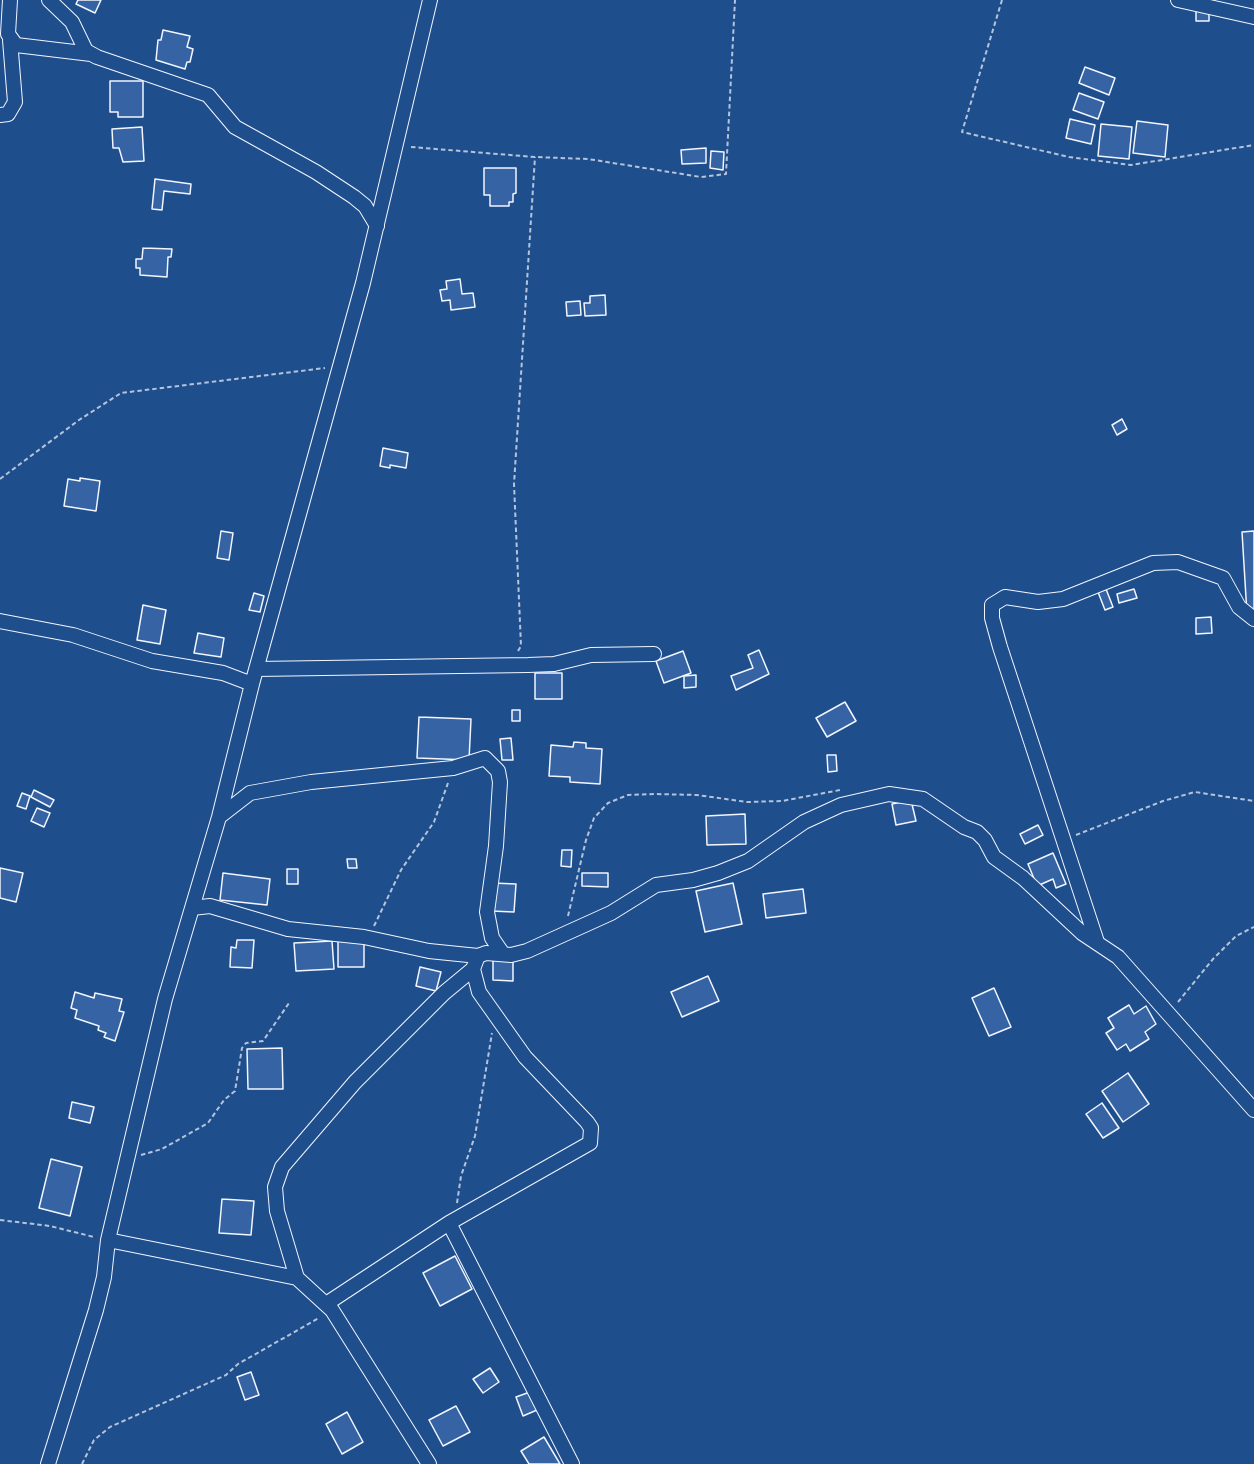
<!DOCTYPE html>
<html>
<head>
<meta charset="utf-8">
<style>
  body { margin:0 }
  canvas { display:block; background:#1f4e8c }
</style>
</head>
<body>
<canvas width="1254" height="1464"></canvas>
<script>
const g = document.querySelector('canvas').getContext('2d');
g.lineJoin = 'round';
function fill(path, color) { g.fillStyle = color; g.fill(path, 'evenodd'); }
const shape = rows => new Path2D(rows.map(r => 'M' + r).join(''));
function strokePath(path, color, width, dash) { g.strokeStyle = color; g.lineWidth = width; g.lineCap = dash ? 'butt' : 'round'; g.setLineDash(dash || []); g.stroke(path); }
const building = shape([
  [78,0,101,0,95,13,76,4,78,0],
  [1196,7,1209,7,1209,21,1196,21,1196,7],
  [163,30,190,36,187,47,193,49,190,62,187,62,185,69,156,60,158,40,161,40,163,30],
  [1085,67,1115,78,1109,95,1079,83,1085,67],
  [110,81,143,81,143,117,118,117,118,112,110,112,110,81],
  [1079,93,1104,102,1098,119,1073,110,1079,93],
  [1070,119,1095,125,1091,144,1066,138,1070,119],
  [1137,121,1168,125,1165,157,1133,153,1137,121],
  [1101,124,1132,127,1129,159,1098,156,1101,124],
  [142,127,144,161,123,162,119,148,113,148,112,129,142,127],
  [706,148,706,163,682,164,681,150,706,148],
  [711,151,724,152,723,170,710,168,711,151],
  [484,168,516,168,516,193,513,194,513,202,509,202,509,206,490,206,490,195,484,195,484,168],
  [155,179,191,184,190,194,164,191,162,210,152,209,155,179],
  [143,248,172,249,171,257,168,257,167,277,140,275,140,268,136,268,136,259,142,259,143,248],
  [460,279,462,294,473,293,475,307,451,310,450,300,442,301,440,290,447,289,446,281,460,279],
  [605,295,606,315,585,316,584,303,590,303,590,296,605,295],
  [580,301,581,315,567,316,566,302,580,301],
  [1122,419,1127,429,1117,435,1112,425,1122,419],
  [383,448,408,453,406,468,390,465,390,468,380,466,383,448],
  [80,478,100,481,96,511,64,506,68,479,80,481,80,478],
  [221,531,233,533,229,560,217,558,221,531],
  [1254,531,1254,613,1247,614,1242,532,1254,531],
  [1106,589,1113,607,1105,610,1098,592,1106,589],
  [1134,589,1137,598,1119,603,1117,594,1134,589],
  [254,593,264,596,260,612,249,610,254,593],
  [143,605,166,610,160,644,137,640,143,605],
  [1211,617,1212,633,1196,634,1196,618,1211,617],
  [198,633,224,638,221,657,194,653,198,633],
  [759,650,769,674,736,690,731,676,753,668,748,655,759,650],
  [683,651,691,673,664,683,656,661,683,651],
  [535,673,562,673,562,699,535,699,535,673],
  [696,675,696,687,684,688,684,676,696,675],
  [845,702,856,721,827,737,816,718,845,702],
  [512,710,520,710,520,721,512,721,512,710],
  [419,717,471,719,469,760,417,758,419,717],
  [511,738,513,760,502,760,500,739,511,738],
  [574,742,586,743,586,748,602,749,600,784,570,782,570,777,549,776,551,745,573,747,574,742],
  [827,755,836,755,837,771,828,772,827,755],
  [34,790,54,800,50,807,31,797,34,790],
  [22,793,30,796,26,809,17,806,22,793],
  [911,800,916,821,896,825,892,804,911,800],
  [37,808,50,813,44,827,31,821,37,808],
  [745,814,746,844,707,845,706,816,745,814],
  [1038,825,1043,835,1025,844,1020,834,1038,825],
  [562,850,572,850,571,867,561,866,562,850],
  [1053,853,1066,884,1056,888,1053,879,1037,886,1028,864,1053,853],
  [347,859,356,859,357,868,348,868,347,859],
  [0,868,23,873,16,902,0,898,0,868],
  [287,869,298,869,298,884,287,884,287,869],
  [223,873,270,879,267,905,220,900,223,873],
  [582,873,608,873,608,887,582,886,582,873],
  [493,883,516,884,514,912,491,911,493,883],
  [733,883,742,924,705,932,696,891,733,883],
  [803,889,806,913,766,918,763,894,803,889],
  [237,940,254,940,252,968,230,967,231,947,236,948,237,940],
  [338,940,364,940,364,967,338,967,338,940],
  [332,941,334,969,296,971,294,943,332,941],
  [493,959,513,960,513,981,493,980,493,959],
  [420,967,441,972,436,991,416,986,420,967],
  [708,976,719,1001,682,1017,671,992,708,976],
  [994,988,1011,1027,989,1036,972,998,994,988],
  [75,992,94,998,95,993,122,999,119,1011,124,1012,115,1041,104,1037,106,1033,98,1030,99,1026,75,1018,77,1010,71,1008,75,992],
  [1129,1005,1134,1014,1146,1006,1156,1024,1145,1032,1149,1039,1130,1051,1126,1044,1117,1050,1106,1033,1114,1028,1108,1018,1129,1005],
  [282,1048,283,1089,248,1089,247,1049,282,1048],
  [1128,1073,1149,1104,1123,1122,1102,1091,1128,1073],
  [72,1102,94,1107,90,1123,69,1118,72,1102],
  [1102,1103,1119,1128,1103,1138,1086,1114,1102,1103],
  [51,1159,82,1167,70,1216,39,1208,51,1159],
  [222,1199,254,1201,251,1235,219,1233,222,1199],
  [455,1256,472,1289,440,1306,423,1273,455,1256],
  [490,1368,499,1382,483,1393,473,1379,490,1368],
  [251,1372,259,1395,245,1400,237,1377,251,1372],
  [530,1392,537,1410,523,1416,516,1397,530,1392],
  [456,1406,470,1432,443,1446,429,1420,456,1406],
  [347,1412,363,1442,342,1454,326,1424,347,1412],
  [544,1437,560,1464,529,1464,521,1451,544,1437]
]);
const path = shape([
  [1002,0,962,132,1069,157,1131,165,1254,145],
  [411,147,535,157,588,159,701,177,726,174,735,0],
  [0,479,79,420,121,393,325,368],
  [518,651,521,646,514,484,535,157],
  [1076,835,1163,801,1195,792,1254,801],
  [568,916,586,840,594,818,608,803,628,795,654,794,697,795,747,802,782,801,840,790],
  [374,926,401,870,434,822,448,783],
  [1178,1002,1213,959,1236,936,1254,927],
  [141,1155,162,1149,208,1123,224,1100,235,1091,242,1048,246,1043,263,1041,289,1003],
  [457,1203,461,1176,475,1136,492,1033],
  [0,1220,50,1226,94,1237],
  [82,1464,94,1440,110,1427,226,1375,238,1364,319,1318]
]);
const street = shape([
  [10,0,8,34,16,45,91,54],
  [49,0,72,22,86,51,97,57,208,95,235,127,316,172,354,197,365,206,377,226],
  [1178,0,1254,17],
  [0,115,8,114,15,102,10,40],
  [0,621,73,635,152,661,223,673,252,684],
  [256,669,528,665,554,664,591,655,654,654],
  [219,817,250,793,311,782,453,768,485,758,498,771,500,782,496,846,487,912,492,938,503,954],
  [192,908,210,906,288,929,364,937,429,951,478,956],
  [1097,942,1000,647,992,618,992,605,1005,597,1038,602,1063,599,1153,563,1178,562,1223,578,1239,607,1254,619],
  [449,1223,572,1464],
  [108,1240,297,1278,332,1310,429,1464],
  [297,1278,277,1211,275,1187,282,1167,355,1082,444,993,473,969,478,956,486,953,511,955,527,951,611,913,656,885,693,880,718,873,748,861,804,822,841,805,889,794,923,799,964,827,977,832,985,840,994,857,1023,878,1082,933,1118,957,1254,1110],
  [326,1304,449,1223,590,1143,591,1128,587,1122,525,1057,479,992,473,969],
  [48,1464,96,1310,104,1277,108,1240,165,999,219,817,252,684,363,283,430,0]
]);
fill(building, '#3563a3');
strokePath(building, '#f2f6ff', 1.5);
strokePath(street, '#f2f6ff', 16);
strokePath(path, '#b3c4dc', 2, [4.5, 3]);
strokePath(street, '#1f4e8c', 14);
</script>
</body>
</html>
